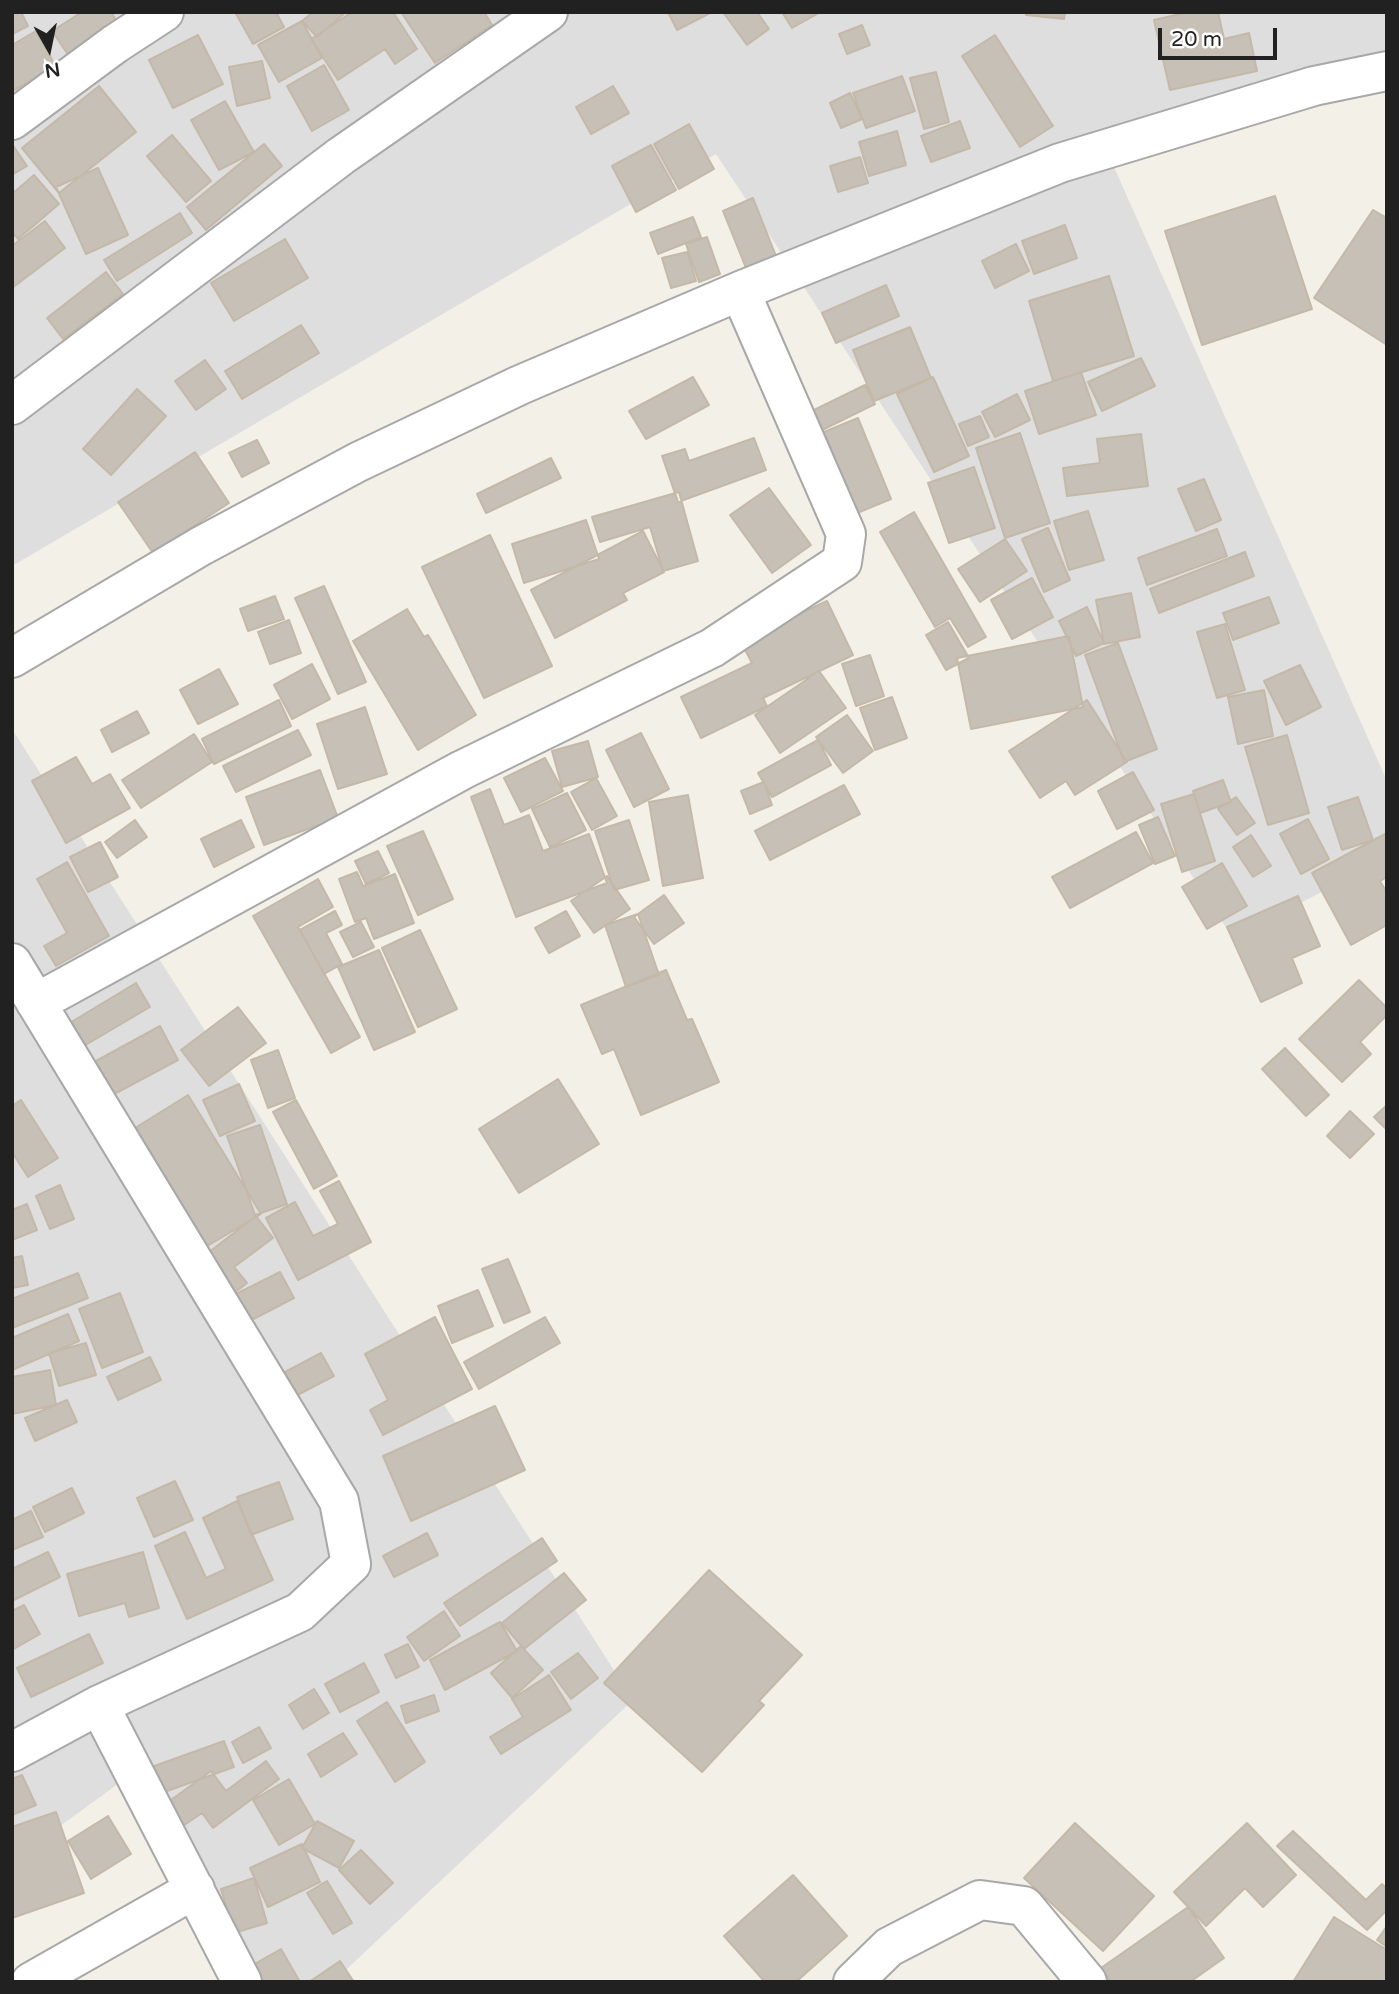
<!DOCTYPE html>
<html>
<head>
<meta charset="utf-8">
<style>
  body { margin:0 }
  #map { position:relative; width:1399px; height:1994px; overflow:hidden; background:#f2f0e7; font-family:"Varela Round",sans-serif }
  canvas { display:block }
  .frame { position:absolute; inset:0; border:14px solid #212121; pointer-events:none }
  .north { position:absolute; left:14px; top:14px; width:70px; height:70px; -webkit-text-stroke:5px #fff; paint-order:stroke; rotate:171deg; font-size:19px; font-weight:700; line-height:28px; text-align:center; color:#212121 }
  .north::after { content:''; display:block; margin:auto; width:24px; height:32px; background:#212121; clip-path:polygon(50% 0,100% 100%,50% 72%,0 100%) }
  .scale { position:absolute; left:1158px; top:28px; width:119px; height:32px; box-sizing:border-box; border:4px solid #212121; border-top:0; padding-left:9px; font-size:21px; line-height:24px; white-space:nowrap; color:#212121; -webkit-text-stroke:5px #fff; paint-order:stroke }
</style>
</head>
<body>
<div id="map">
<canvas width="1399" height="1994"></canvas>
<div class="frame"></div>
<div class="north">N</div>
<div class="scale">20 m</div>
</div>
<script>
const g = document.querySelector('canvas').getContext('2d');
g.lineJoin = 'round';
function fill(path, color) { g.fillStyle = color; g.fill(path, 'evenodd'); }
const shape = rows => new Path2D(rows.map(r => 'M' + r).join(''));
function strokePath(path, color, width, dash) { g.strokeStyle = color; g.lineWidth = width; g.lineCap = dash ? 'butt' : 'round'; g.setLineDash(dash || []); g.stroke(path); }
const residential = shape([
  [12,12,1387,12,1387,74,1110,158,1387,781,1387,858,1233,938,716,154,12,566],
  [12,729,633,1700,333,1982,263,1982,122,1781,12,1861]
]);
const building = shape([
  [12,12,21,12,28,26,12,34,12,12],
  [82,12,111,12,119,25,69,56,52,31,82,12],
  [235,12,276,12,284,27,253,44,235,12],
  [313,12,346,12,317,37,302,21,313,12],
  [352,12,393,12,417,49,395,64,385,49,338,80,311,39,352,12],
  [401,12,484,12,492,25,435,63,401,12],
  [668,12,712,12,677,30,668,12],
  [723,12,757,12,769,29,747,45,723,12],
  [782,12,816,12,817,14,792,28,782,12],
  [1026,12,1065,12,1064,19,1026,15,1026,12],
  [1189,12,1218,12,1224,39,1249,33,1257,71,1170,90,1154,20,1189,12],
  [302,21,322,58,279,82,258,45,302,21],
  [862,25,870,45,847,54,839,34,862,25],
  [36,31,56,67,12,91,12,45,36,31],
  [198,35,223,84,173,108,149,60,198,35],
  [995,35,1053,126,1020,147,962,56,995,35],
  [262,61,270,98,237,106,229,67,262,61],
  [324,65,349,110,312,131,287,86,324,65],
  [936,72,949,122,924,129,910,78,936,72],
  [902,76,915,111,866,128,853,93,902,76],
  [99,86,136,132,59,193,22,148,99,86],
  [613,86,629,113,591,134,576,107,613,86],
  [850,93,862,119,841,128,830,103,850,93],
  [225,101,254,152,219,170,191,120,225,101],
  [960,121,970,148,931,162,921,136,960,121],
  [689,124,714,169,679,189,654,144,689,124],
  [897,131,906,165,869,176,859,142,897,131],
  [172,135,211,181,186,202,147,156,172,135],
  [12,144,27,166,12,175,12,144],
  [264,144,282,166,206,230,187,207,264,144],
  [651,145,676,190,636,212,612,166,651,145],
  [860,157,868,183,838,192,830,166,860,157],
  [98,168,128,235,86,254,56,187,98,168],
  [34,175,59,204,18,239,12,232,12,194,34,175],
  [1275,196,1312,309,1202,345,1165,231,1275,196],
  [753,198,776,256,746,268,723,211,753,198],
  [1373,210,1387,218,1387,345,1314,298,1373,210],
  [180,213,192,233,117,281,104,260,180,213],
  [693,217,701,237,658,254,650,233,693,217],
  [45,221,65,248,12,288,12,246,45,221],
  [1065,225,1077,258,1034,274,1022,241,1065,225],
  [707,237,720,274,699,282,686,244,707,237],
  [285,239,308,278,234,321,211,283,285,239],
  [1016,244,1029,271,995,288,982,261,1016,244],
  [687,252,696,281,671,288,662,258,687,252],
  [106,272,123,294,63,339,47,318,106,272],
  [1109,276,1134,356,1053,381,1029,301,1109,276],
  [886,285,899,316,836,343,822,313,886,285],
  [301,325,319,353,242,399,225,371,301,325],
  [910,327,931,378,874,401,853,350,910,327],
  [1141,358,1155,386,1102,411,1088,382,1141,358],
  [205,360,226,389,196,410,175,381,205,360],
  [1081,372,1096,415,1039,434,1025,391,1081,372],
  [693,377,709,405,646,439,629,411,693,377],
  [933,377,969,456,934,472,897,394,933,377],
  [865,385,875,404,820,431,810,412,865,385],
  [137,389,166,416,111,475,83,449,137,389],
  [1017,394,1030,420,995,437,982,412,1017,394],
  [980,416,989,437,968,446,959,424,980,416],
  [858,418,891,499,857,513,824,432,858,418],
  [1020,433,1050,523,1005,538,976,448,1020,433],
  [1141,434,1148,486,1067,496,1063,468,1100,463,1097,439,1141,434],
  [754,438,766,470,678,502,662,456,685,449,689,461,754,438],
  [257,440,269,463,242,477,229,453,257,440],
  [195,452,229,503,153,553,118,502,195,452],
  [551,458,561,478,486,513,477,494,551,458],
  [974,467,995,528,949,543,928,483,974,467],
  [1204,479,1221,520,1196,531,1178,489,1204,479],
  [769,488,811,545,772,573,730,515,769,488],
  [679,492,698,561,663,571,650,527,600,542,592,517,679,492],
  [1088,511,1104,560,1069,570,1054,521,1088,511],
  [914,512,986,637,968,647,950,618,935,627,880,532,914,512],
  [586,520,599,559,524,583,512,544,586,520],
  [1048,528,1070,580,1044,592,1022,539,1048,528],
  [1217,529,1227,556,1147,585,1138,558,1217,529],
  [643,531,664,572,623,593,627,600,555,638,531,590,643,531],
  [490,535,552,666,484,698,422,567,490,535],
  [1005,539,1027,571,980,602,958,569,1005,539],
  [1245,552,1254,576,1159,613,1150,589,1245,552],
  [1032,578,1053,617,1012,639,991,600,1032,578],
  [324,586,366,682,338,694,295,598,324,586],
  [1131,593,1140,637,1104,644,1096,600,1131,593],
  [275,596,284,619,248,631,240,609,275,596],
  [1269,597,1279,623,1233,640,1223,613,1269,597],
  [827,601,853,655,763,698,767,706,701,738,681,697,752,663,741,642,827,601],
  [1087,607,1104,643,1076,656,1059,621,1087,607],
  [407,609,424,637,428,635,476,715,418,750,353,641,407,609],
  [289,620,301,653,270,664,258,632,289,620],
  [948,622,969,658,946,670,926,635,948,622],
  [1225,624,1245,690,1217,698,1197,632,1225,624],
  [1069,636,1083,707,971,729,957,658,1069,636],
  [1118,643,1157,749,1124,762,1085,655,1118,643],
  [870,655,884,696,856,706,842,664,870,655],
  [312,664,330,699,292,719,274,685,312,664],
  [1300,665,1321,707,1286,725,1264,681,1300,665],
  [219,669,238,704,198,724,180,690,219,669],
  [819,671,846,708,780,753,755,715,819,671],
  [1264,690,1273,736,1238,744,1228,697,1264,690],
  [892,697,907,738,875,750,860,708,892,697],
  [279,700,291,726,214,764,202,739,279,700],
  [1087,700,1127,762,1075,795,1066,781,1040,798,1009,751,1087,700],
  [365,707,387,774,338,789,317,724,365,707],
  [137,711,149,733,112,752,101,730,137,711],
  [847,715,873,751,843,773,816,737,847,715],
  [298,730,311,755,236,792,223,766,298,730],
  [641,733,669,789,634,807,606,750,641,733],
  [194,734,212,762,141,808,122,780,194,734],
  [1287,735,1309,813,1268,825,1245,747,1287,735],
  [818,740,831,765,772,797,758,773,818,740],
  [588,741,598,777,562,787,552,751,588,741],
  [76,757,92,784,110,774,130,808,66,843,32,781,76,757],
  [545,758,563,791,521,812,504,778,545,758],
  [320,770,338,818,264,845,246,797,320,770],
  [1133,772,1154,810,1117,829,1098,791,1133,772],
  [596,778,617,816,592,830,571,792,596,778],
  [1223,780,1231,802,1200,813,1193,791,1223,780],
  [764,782,772,805,750,814,741,791,764,782],
  [844,785,860,814,770,860,755,831,844,785],
  [490,789,504,825,529,815,543,851,589,834,607,883,516,917,471,797,490,789],
  [567,793,586,830,550,847,532,809,567,793],
  [1194,794,1215,861,1182,872,1161,804,1194,794],
  [688,795,703,878,663,886,649,802,688,795],
  [1236,797,1255,823,1237,835,1218,809,1236,797],
  [1358,797,1373,840,1342,850,1328,807,1358,797],
  [1158,817,1175,856,1155,864,1139,825,1158,817],
  [1308,819,1329,859,1301,874,1280,834,1308,819],
  [135,820,147,837,117,858,105,842,135,820],
  [241,820,254,847,214,867,201,839,241,820],
  [629,820,649,880,614,890,595,831,629,820],
  [423,831,453,899,418,915,387,846,423,831],
  [1136,832,1153,863,1070,908,1052,877,1136,832],
  [1387,833,1387,877,1380,881,1387,893,1387,925,1351,945,1312,873,1387,833],
  [1251,835,1271,866,1253,877,1233,847,1251,835],
  [100,842,118,877,88,892,70,857,100,842],
  [378,851,389,873,366,884,355,861,378,851],
  [67,862,109,936,56,966,44,946,67,933,37,879,67,862],
  [1222,863,1247,906,1207,929,1182,887,1222,863],
  [357,872,363,886,395,874,414,923,374,939,366,918,355,922,339,879,357,872],
  [607,876,630,909,594,933,571,901,607,876],
  [318,879,333,907,298,927,360,1037,331,1053,253,916,318,879],
  [664,895,684,923,654,944,634,917,664,895],
  [1298,896,1320,946,1292,958,1302,983,1261,1002,1227,927,1298,896],
  [335,911,342,925,326,933,342,964,324,974,300,930,335,911],
  [566,911,580,936,549,953,535,928,566,911],
  [638,914,659,975,626,987,605,925,638,914],
  [361,922,374,947,353,957,340,932,361,922],
  [420,930,457,1009,418,1027,382,948,420,930],
  [379,950,415,1032,374,1050,338,967,379,950],
  [666,970,687,1020,692,1019,719,1082,641,1115,614,1049,602,1054,581,1005,666,970],
  [1359,980,1387,1008,1387,1015,1360,1042,1371,1054,1342,1082,1299,1039,1359,980],
  [136,983,150,1007,77,1050,63,1027,136,983],
  [238,1007,266,1043,209,1086,181,1050,238,1007],
  [160,1026,178,1060,103,1100,85,1067,160,1026],
  [1285,1048,1329,1095,1306,1116,1262,1069,1285,1048],
  [278,1050,295,1098,268,1108,251,1060,278,1050],
  [558,1079,599,1144,519,1193,479,1129,558,1079],
  [239,1084,255,1121,220,1136,203,1100,239,1084],
  [188,1095,261,1214,199,1251,127,1133,188,1095],
  [21,1100,58,1158,28,1177,12,1152,12,1106,21,1100],
  [296,1100,337,1176,314,1189,273,1112,296,1100],
  [1387,1105,1387,1130,1374,1117,1387,1105],
  [1350,1111,1374,1134,1350,1158,1327,1136,1350,1111],
  [260,1125,287,1204,255,1215,227,1136,260,1125],
  [339,1181,371,1242,298,1280,266,1218,295,1202,313,1236,338,1224,320,1191,339,1181],
  [60,1185,74,1219,50,1229,36,1196,60,1185],
  [27,1204,37,1230,12,1240,12,1210,27,1204],
  [256,1216,273,1238,234,1267,247,1283,229,1297,200,1259,256,1216],
  [22,1256,28,1285,12,1288,12,1258,22,1256],
  [508,1259,530,1312,504,1323,482,1269,508,1259],
  [280,1272,294,1298,240,1326,226,1299,280,1272],
  [78,1273,88,1298,12,1328,12,1299,78,1273],
  [478,1290,493,1326,452,1343,438,1306,478,1290],
  [120,1293,143,1352,102,1368,79,1309,120,1293],
  [68,1314,79,1341,12,1370,12,1338,68,1314],
  [435,1317,472,1389,383,1435,370,1410,388,1400,365,1354,435,1317],
  [545,1317,560,1343,479,1389,464,1362,545,1317],
  [86,1343,96,1375,59,1386,49,1353,86,1343],
  [321,1353,334,1376,282,1403,270,1380,321,1353],
  [150,1357,161,1380,118,1400,107,1377,150,1357],
  [50,1370,56,1405,12,1414,12,1377,50,1370],
  [67,1400,77,1422,35,1441,25,1418,67,1400],
  [495,1406,525,1470,411,1521,383,1456,495,1406],
  [175,1481,193,1520,154,1537,137,1498,175,1481],
  [279,1482,293,1519,251,1535,237,1497,279,1482],
  [72,1488,84,1513,45,1532,33,1507,72,1488],
  [237,1501,273,1580,187,1619,155,1546,185,1532,206,1578,226,1569,203,1518,237,1501],
  [31,1511,43,1537,12,1550,12,1520,31,1511],
  [427,1533,438,1555,394,1577,383,1556,427,1533],
  [542,1538,557,1561,460,1626,444,1603,542,1538],
  [48,1552,60,1577,12,1601,12,1569,48,1552],
  [143,1552,159,1608,129,1617,125,1603,79,1616,67,1574,143,1552],
  [709,1570,802,1655,759,1701,764,1705,702,1772,604,1683,709,1570],
  [564,1573,586,1600,524,1649,502,1623,564,1573],
  [24,1605,40,1634,12,1650,12,1611,24,1605],
  [444,1611,460,1636,424,1661,407,1637,444,1611],
  [500,1622,517,1651,445,1690,430,1660,500,1622],
  [89,1634,103,1663,31,1697,17,1668,89,1634],
  [408,1644,419,1667,396,1678,385,1655,408,1644],
  [521,1646,543,1670,512,1698,491,1673,521,1646],
  [578,1653,598,1678,571,1699,551,1672,578,1653],
  [364,1663,379,1692,340,1712,325,1684,364,1663],
  [549,1675,571,1710,501,1754,490,1737,523,1717,512,1699,549,1675],
  [314,1689,329,1713,303,1729,289,1705,314,1689],
  [434,1695,439,1711,406,1723,401,1706,434,1695],
  [387,1702,425,1762,395,1782,357,1721,387,1702],
  [259,1727,271,1748,243,1763,232,1742,259,1727],
  [343,1733,357,1754,321,1777,308,1754,343,1733],
  [224,1741,234,1767,156,1795,146,1769,224,1741],
  [266,1761,279,1779,213,1828,202,1813,180,1828,164,1805,211,1771,226,1791,266,1761],
  [22,1775,36,1805,12,1815,12,1779,22,1775],
  [289,1779,315,1824,279,1845,253,1800,289,1779],
  [56,1812,84,1893,12,1918,12,1827,56,1812],
  [108,1816,131,1854,91,1879,68,1841,108,1816],
  [317,1821,354,1841,339,1868,302,1848,317,1821],
  [1075,1823,1154,1896,1103,1951,1024,1878,1075,1823],
  [1247,1823,1296,1875,1263,1907,1245,1888,1206,1926,1174,1892,1247,1823],
  [1293,1831,1366,1900,1382,1884,1387,1889,1387,1910,1367,1930,1277,1846,1293,1831],
  [302,1844,320,1882,268,1907,250,1868,302,1844],
  [361,1850,393,1883,370,1904,339,1870,361,1850],
  [793,1875,847,1936,796,1982,765,1982,724,1936,793,1875],
  [254,1878,267,1923,234,1933,221,1889,254,1878],
  [327,1881,352,1923,333,1934,307,1893,327,1881],
  [1188,1907,1224,1958,1190,1982,1111,1982,1101,1968,1188,1907],
  [1334,1917,1387,1950,1387,1982,1293,1982,1334,1917],
  [1387,1926,1387,1947,1377,1940,1387,1926],
  [281,1949,300,1982,260,1982,251,1966,281,1949],
  [340,1961,354,1982,309,1982,340,1961]
]);
const minor = shape([
  [12,120,115,44,164,12],
  [12,405,341,156,548,12],
  [12,658,201,546,358,462,520,385,740,291,1060,163,1314,86,1387,71],
  [12,963,339,1501,351,1564,300,1612,99,1705,12,1752],
  [36,1003,462,770,712,648,842,562,846,534,740,291],
  [99,1705,242,1982],
  [31,1982,195,1889],
  [853,1982,889,1947,980,1900,1024,1906,1087,1982]
]);
fill(residential, '#dfdede');
fill(building, '#c7c0b6');
strokePath(building, '#c4b9a8', 2);
strokePath(minor, '#a8a8a8', 42);
strokePath(minor, '#fff', 38);
</script>
</body>
</html>
